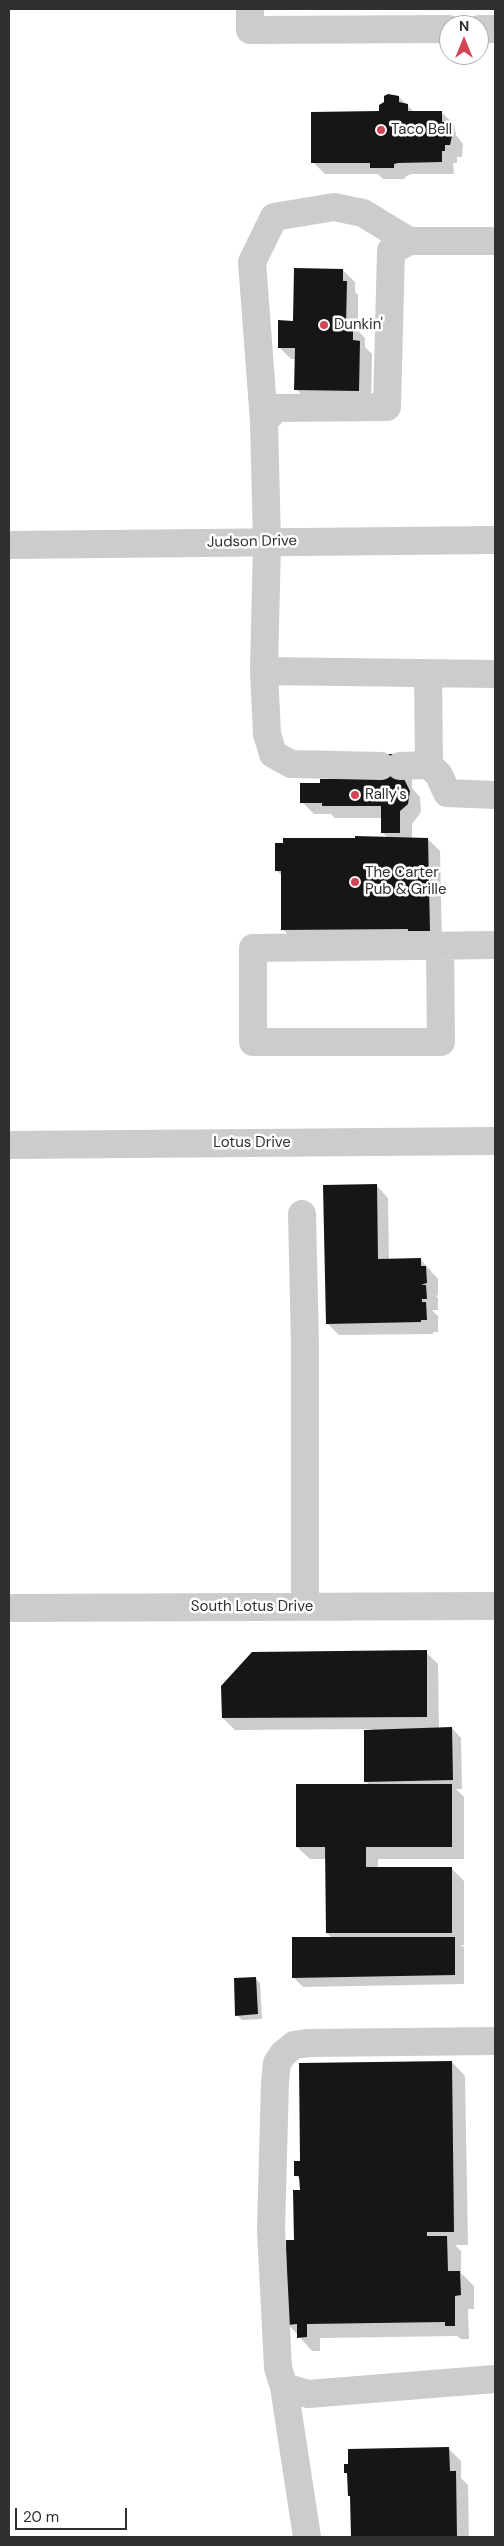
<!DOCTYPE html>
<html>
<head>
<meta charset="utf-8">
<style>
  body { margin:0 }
  #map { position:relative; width:504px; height:2546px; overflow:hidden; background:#fff; font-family:"DM Sans",sans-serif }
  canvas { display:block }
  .frame { position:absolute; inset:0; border:10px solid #2f2f2f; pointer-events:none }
  .north { position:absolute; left:439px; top:15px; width:50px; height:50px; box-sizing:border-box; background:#fff; border:1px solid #acacac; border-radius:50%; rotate:0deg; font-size:14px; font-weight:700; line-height:20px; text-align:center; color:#2f2f2f }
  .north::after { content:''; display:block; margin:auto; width:18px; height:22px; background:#d24555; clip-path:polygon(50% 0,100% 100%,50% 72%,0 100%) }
  .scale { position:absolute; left:15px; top:2508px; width:112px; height:22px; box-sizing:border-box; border:2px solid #2f2f2f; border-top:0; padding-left:6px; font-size:15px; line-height:18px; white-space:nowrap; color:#2f2f2f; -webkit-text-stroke:4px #fff; paint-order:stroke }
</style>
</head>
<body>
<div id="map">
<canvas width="504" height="2546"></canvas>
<div class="frame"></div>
<div class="north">N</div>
<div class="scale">20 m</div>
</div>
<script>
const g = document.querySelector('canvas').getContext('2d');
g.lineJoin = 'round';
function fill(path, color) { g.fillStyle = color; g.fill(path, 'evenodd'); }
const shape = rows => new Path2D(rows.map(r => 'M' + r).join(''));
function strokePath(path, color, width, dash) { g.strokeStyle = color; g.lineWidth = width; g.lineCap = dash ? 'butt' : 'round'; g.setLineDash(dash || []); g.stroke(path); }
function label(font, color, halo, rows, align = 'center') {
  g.font = font + ' "DM Sans",sans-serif'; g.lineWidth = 5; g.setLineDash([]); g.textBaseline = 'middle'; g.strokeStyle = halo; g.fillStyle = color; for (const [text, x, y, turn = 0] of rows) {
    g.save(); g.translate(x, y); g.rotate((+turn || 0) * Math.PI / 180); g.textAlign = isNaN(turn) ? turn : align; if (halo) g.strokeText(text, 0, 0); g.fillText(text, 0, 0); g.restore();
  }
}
const shadow = shape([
  [399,97,414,112,441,112,454,124,456,135,463,144,462,157,457,157,457,163,453,163,454,174,411,174,405,177,405,179,383,179,378,174,325,174,313,162],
  [343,270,355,282,355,292,358,295,358,331,365,338,365,347,372,354,371,403,308,401,296,389,296,359,291,359,279,347,294,322],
  [412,767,412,788,420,797,421,812,412,824,412,838,428,839,440,851,442,943,295,941,282,929,282,876,277,871,388,838,382,832,382,818,335,818,331,814,314,814,302,802,383,781],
  [376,1185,388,1198,389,1260,420,1259,438,1279,438,1295,436,1296,438,1298,438,1310,432,1310,438,1316,438,1332,433,1332,433,1334,339,1335,327,1323],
  [426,1652,438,1664,439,1729,452,1728,461,1738,462,1789,456,1789,464,1797,464,1859,378,1859,378,1869,452,1869,464,1881,464,1945,461,1945,464,1947,464,1984,303,1987,294,1978,333,1939,327,1933,327,1859,310,1859,297,1847,369,1785,366,1781,372,1729,235,1730,223,1718],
  [255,1978,260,1983,262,2019,242,2020,237,2015],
  [452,2062,465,2076,468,2245,455,2245,461,2251,461,2273,474,2286,474,2309,468,2309,469,2339,461,2339,457,2336,320,2338,320,2351,312,2351,288,2324,301,2191,301,2181,296,2175,302,2163],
  [449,2449,461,2461,461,2478,468,2485,469,2537,352,2537,352,2498,349,2496,348,2475,345,2472,349,2465]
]);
const building = shape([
  [388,94,399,96,399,102,408,104,408,111,442,111,442,122,444,122,445,128,450,128,452,136,450,145,445,145,445,151,442,151,442,162,398,163,394,164,394,168,370,168,370,163,311,163,311,112,379,111,379,105,384,102,384,96],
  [294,268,343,269,343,281,347,281,346,325,353,325,353,340,360,341,359,391,294,390,295,348,278,348,278,320,293,321],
  [381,754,400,754,404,779,410,791,408,804,400,811,400,833,381,833,381,806,322,806,322,803,300,803,300,783,320,783,320,779,381,779],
  [355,836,428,838,430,931,408,931,408,929,281,930,281,871,275,871,275,843,283,843,283,838,355,838],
  [377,1184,378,1259,421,1258,421,1266,426,1266,427,1283,421,1285,426,1285,427,1299,422,1299,422,1302,426,1302,427,1320,421,1320,421,1322,326,1324,323,1185],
  [427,1650,427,1717,222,1718,221,1686,252,1652],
  [452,1727,453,1780,364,1782,364,1730],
  [296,1784,452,1784,452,1847,366,1847,366,1867,452,1867,452,1933,326,1933,325,1847,296,1847],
  [292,1937,455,1937,455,1975,292,1978],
  [256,1977,258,2014,235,2016,234,1978],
  [452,2061,454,2232,427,2232,427,2236,447,2236,448,2271,460,2271,461,2295,455,2296,455,2326,445,2326,445,2322,307,2324,307,2337,297,2338,297,2324,287,2325,286,2240,294,2240,293,2190,300,2190,299,2176,294,2176,294,2161,300,2161,299,2063],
  [449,2447,450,2471,456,2471,457,2537,351,2537,350,2496,348,2496,347,2473,344,2473,344,2464,348,2464,348,2449]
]);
const minor = shape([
  [250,9,250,30,449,29],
  [479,29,495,29],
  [495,241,409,241,391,251,387,407,276,408,264,422,267,542,264,671,495,674],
  [264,422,252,262,274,217,334,207,363,213,409,241],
  [9,545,495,540],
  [264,671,267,734,273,754,291,764,381,766],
  [428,673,429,765],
  [400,766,429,765,439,775,447,793,495,795],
  [440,946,441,1042,253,1042,253,948,495,945],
  [9,1145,495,1141],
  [302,1214,305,1346,305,1607],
  [9,1608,495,1606],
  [495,2041,309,2043,294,2045,283,2054,277,2063,275,2082,271,2230,278,2368,284,2387,308,2394,495,2379],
  [284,2387,307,2537]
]);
const markers = [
  [381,130,5,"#d24555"],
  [324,325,5,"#d24555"],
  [355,795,5,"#d24555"],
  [355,882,5,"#d24555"]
];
const poiNames = [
  ["Taco Bell",391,130],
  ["Dunkin'",334,325],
  ["Rally's",365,795],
  ["The Carter",365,873],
  ["Pub & Grille",365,890]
];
const streetNames = [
  ["Judson Drive",252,542,-1],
  ["Lotus Drive",252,1143],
  ["South Lotus Drive",252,1607]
];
fill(shadow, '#0003');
fill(building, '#161616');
strokePath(minor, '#ccc', 28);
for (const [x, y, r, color] of markers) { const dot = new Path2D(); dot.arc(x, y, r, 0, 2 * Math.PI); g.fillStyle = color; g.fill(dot); strokePath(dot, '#fff', 2); }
label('15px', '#2f2f2f', '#fff', poiNames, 'left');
label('15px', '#2f2f2f', '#fff', streetNames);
</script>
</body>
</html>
